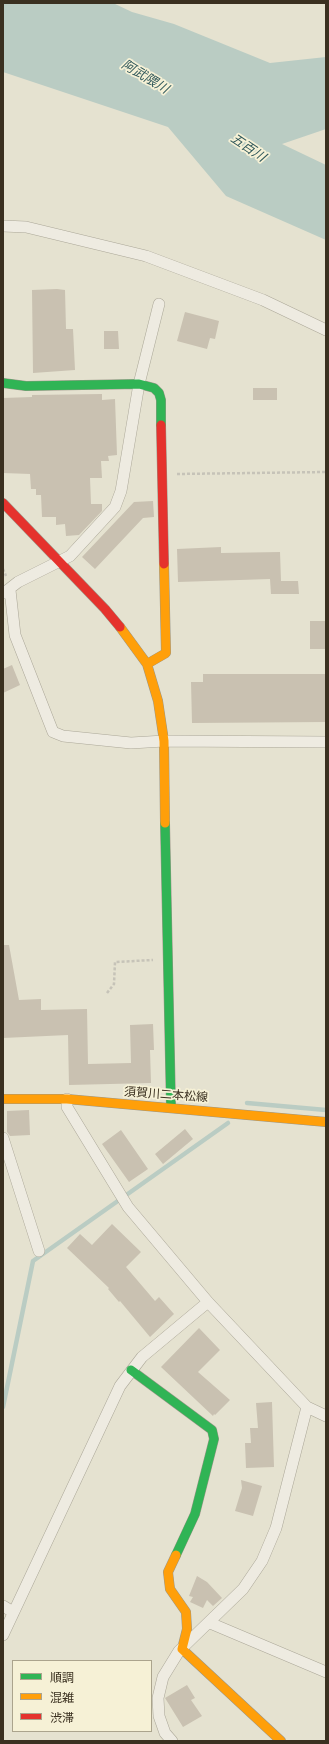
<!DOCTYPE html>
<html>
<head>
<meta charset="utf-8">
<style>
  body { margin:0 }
  #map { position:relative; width:329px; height:1744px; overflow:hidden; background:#e5e2d0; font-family:Lora,"Noto Sans JP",serif }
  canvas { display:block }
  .frame { position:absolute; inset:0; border:4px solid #3a3020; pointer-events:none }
  .legend { position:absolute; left:12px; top:1660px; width:140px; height:72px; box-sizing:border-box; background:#f6f1d6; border:1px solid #aba48d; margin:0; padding:5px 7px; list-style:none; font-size:12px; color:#3a3020 }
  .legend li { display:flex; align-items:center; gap:8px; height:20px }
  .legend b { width:20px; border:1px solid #aba48d }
</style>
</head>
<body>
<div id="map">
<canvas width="329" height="1744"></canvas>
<div class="frame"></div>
<ul class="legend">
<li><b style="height:5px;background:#30b455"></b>順調</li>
<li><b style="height:5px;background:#ff9f0a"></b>混雑</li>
<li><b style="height:5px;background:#e5322d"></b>渋滞</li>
</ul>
</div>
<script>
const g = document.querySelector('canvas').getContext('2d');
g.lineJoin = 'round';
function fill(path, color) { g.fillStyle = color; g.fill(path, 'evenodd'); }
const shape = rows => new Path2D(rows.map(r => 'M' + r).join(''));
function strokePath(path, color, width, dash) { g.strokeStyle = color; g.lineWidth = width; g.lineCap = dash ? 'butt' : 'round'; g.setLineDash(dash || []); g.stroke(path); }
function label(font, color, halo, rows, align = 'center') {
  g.font = font + ' Lora,"Noto Sans JP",serif'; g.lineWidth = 3.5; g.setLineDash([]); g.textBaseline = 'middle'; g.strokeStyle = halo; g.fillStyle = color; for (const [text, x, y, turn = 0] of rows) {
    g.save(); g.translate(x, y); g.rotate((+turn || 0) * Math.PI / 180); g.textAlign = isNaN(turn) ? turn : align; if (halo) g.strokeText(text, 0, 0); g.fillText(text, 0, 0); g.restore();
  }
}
const water = shape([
  [3,3,113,3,132,12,174,24,270,63,326,57,326,129,282,144,326,165,326,240,226,196,168,127,3,72]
]);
const stream = shape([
  [247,1103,326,1110],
  [3,1407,33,1261,228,1123]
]);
const building = shape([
  [57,289,65,290,66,329,73,329,75,370,33,373,32,290],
  [185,312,219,321,215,339,210,338,207,349,177,341],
  [104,331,118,331,119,349,104,349],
  [253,388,277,388,277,400,253,400],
  [102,394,102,400,115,399,117,455,108,456,109,461,101,461,102,478,90,478,91,504,102,504,102,511,79,535,66,536,65,524,56,525,56,517,42,517,41,495,36,495,36,489,31,489,30,474,3,473,3,398,32,397,32,395],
  [153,501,154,517,143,518,95,569,82,557,134,502],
  [221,547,221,553,280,552,281,581,298,581,299,594,271,594,270,579,178,582,177,549],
  [310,621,325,621,325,649,310,649],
  [12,665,20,685,3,693,3,669],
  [203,674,326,674,326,722,192,723,191,682,203,682],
  [3,945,9,945,19,1000,41,999,41,1010,87,1009,88,1064,131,1063,130,1025,153,1024,154,1050,150,1050,151,1083,69,1085,68,1035,3,1038],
  [29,1110,30,1135,10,1136,7,1132,7,1111],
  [185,1129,193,1139,163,1164,155,1154],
  [121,1130,148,1169,129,1182,102,1144],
  [112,1224,141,1252,126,1267,155,1301,159,1297,174,1314,150,1337,120,1301,119,1302,108,1289,109,1288,67,1248,80,1234,92,1245],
  [199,1328,220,1350,198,1372,230,1400,215,1415,214,1414,213,1416,161,1367],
  [272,1402,274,1467,246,1468,245,1443,251,1443,250,1428,258,1428,256,1403],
  [241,1480,262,1486,253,1516,235,1511,242,1488],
  [197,1576,207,1582,222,1598,213,1606,207,1600,203,1608,190,1602,193,1597,189,1596],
  [187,1685,195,1698,191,1700,202,1716,183,1727,165,1698]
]);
const path = shape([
  [177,474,326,472],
  [3,569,6,576],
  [107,993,114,984,115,962,153,960]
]);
const street = shape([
  [3,226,26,227,146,256,263,300,326,330],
  [10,590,15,635,53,732,63,736,131,743,164,741,326,742],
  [4,593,18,582,70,556,115,507,121,491,139,384,159,304],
  [67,1099,67,1107,128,1207,208,1302,307,1407,326,1416],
  [3,1138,39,1251],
  [3,1606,13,1612],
  [210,1623,326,1672],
  [3,1635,120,1386,142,1357,208,1302],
  [172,1741,165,1733,159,1716,158,1698,163,1677,179,1651,243,1589,262,1561,276,1528,307,1407]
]);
const fast = shape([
  [3,383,26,386,139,384,154,388,159,393,161,400,161,425],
  [165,823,171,1107],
  [131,1370,212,1430,214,1439,195,1514,176,1555]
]);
const slow = shape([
  [120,627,147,664,158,701,164,741,165,823],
  [147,664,166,653,164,564],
  [3,1099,67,1099,326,1122],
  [176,1555,168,1572,170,1589,186,1612,187,1629,182,1649,281,1741]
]);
const jam = shape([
  [161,425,164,564],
  [3,503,105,609,120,627]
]);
const streetNames = [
  ["須賀川二本松線",166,1095,4]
];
const waterNames = [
  ["阿武隈川",145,77,31],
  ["五百川",248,148,34]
];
fill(water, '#baccc3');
strokePath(stream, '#baccc3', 4.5);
fill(building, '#c9c1b1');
strokePath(street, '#aba798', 12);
strokePath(fast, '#9a9688', 10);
strokePath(slow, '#9a9688', 10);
strokePath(jam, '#9a9688', 10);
strokePath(path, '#c6c3b8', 2.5, [3, 2]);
strokePath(street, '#eeebe1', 11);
strokePath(fast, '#30b455', 9);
strokePath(slow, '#ff9f0a', 9);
strokePath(jam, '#e5322d', 9);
label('12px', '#3a3020', '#f6f1d6', streetNames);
label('italic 13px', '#2f575a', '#f6f1d6', waterNames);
</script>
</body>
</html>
